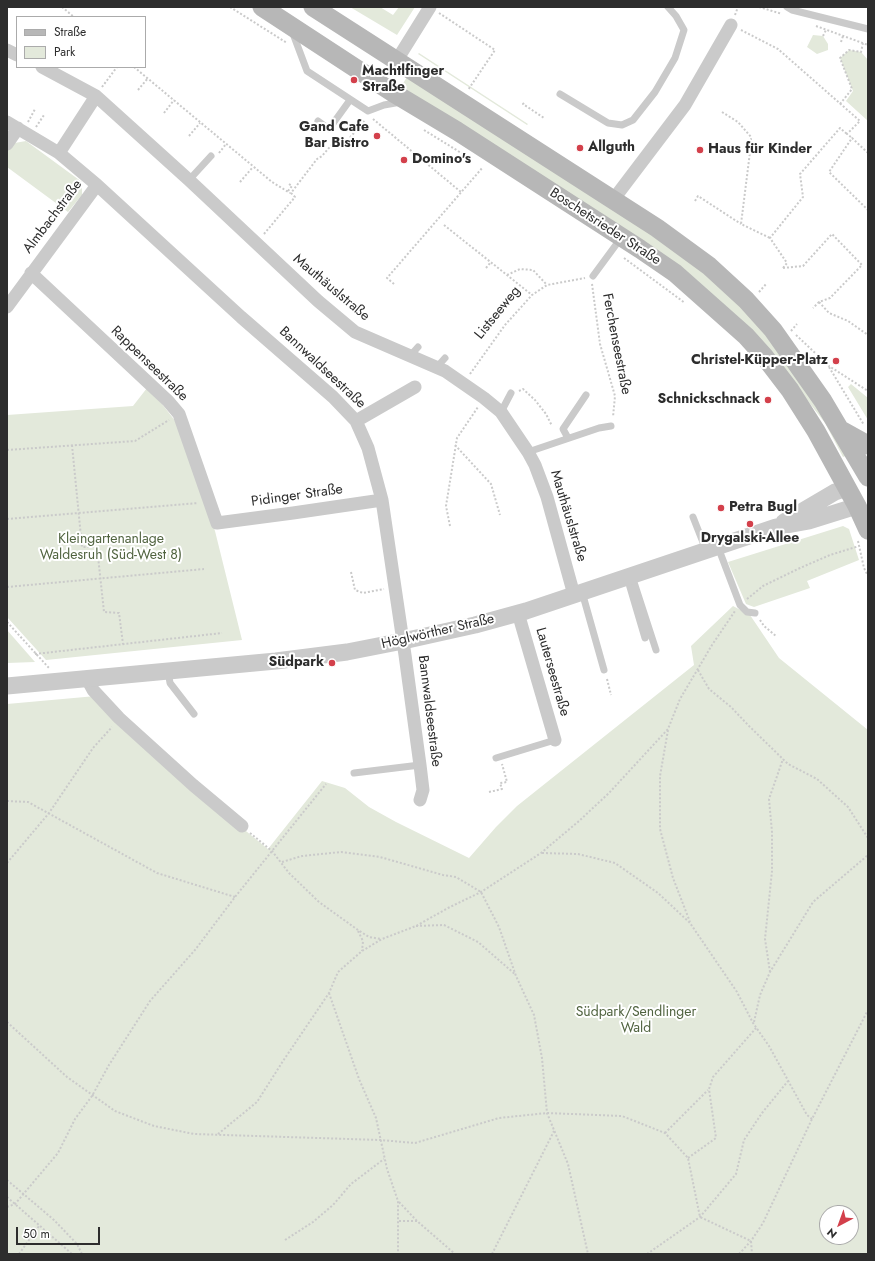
<!DOCTYPE html>
<html>
<head>
<meta charset="utf-8">
<style>
  body { margin:0 }
  #map { position:relative; width:875px; height:1261px; overflow:hidden; background:#fff; font-family:Jost,sans-serif }
  canvas { display:block }
  .frame { position:absolute; inset:0; border:8px solid #2d2d2d; pointer-events:none }
  .legend { position:absolute; left:16px; top:16px; width:130px; height:52px; box-sizing:border-box; background:#fff; border:1px solid #ababab; margin:0; padding:5px 7px; list-style:none; font-size:12px; color:#2d2d2d }
  .legend li { display:flex; align-items:center; gap:8px; height:20px }
  .legend b { width:20px; border:1px solid #ababab }
  .north { position:absolute; left:819px; top:1205px; width:40px; height:40px; box-sizing:border-box; background:#fff; border:1px solid #ababab; border-radius:50%; rotate:221deg; font-size:11px; font-weight:700; line-height:16px; text-align:center; color:#2d2d2d }
  .north::after { content:''; display:block; margin:auto; width:14px; height:18px; background:#d3404b; clip-path:polygon(50% 0,100% 100%,50% 72%,0 100%) }
  .scale { position:absolute; left:16px; top:1227px; width:84px; height:18px; box-sizing:border-box; border:2px solid #2d2d2d; border-top:0; padding-left:5px; font-size:12px; line-height:14px; white-space:nowrap; color:#2d2d2d; -webkit-text-stroke:3px #fff; paint-order:stroke }
</style>
</head>
<body>
<div id="map">
<canvas width="875" height="1261"></canvas>
<div class="frame"></div>
<ul class="legend">
<li><b style="height:5px;background:#b7b7b7"></b>Straße</li>
<li><b style="height:11px;background:#e3e9db"></b>Park</li>
</ul>
<div class="north">N</div>
<div class="scale">50 m</div>
</div>
<script>
const g = document.querySelector('canvas').getContext('2d');
g.lineJoin = 'round';
function fill(path, color) { g.fillStyle = color; g.fill(path, 'evenodd'); }
const shape = rows => new Path2D(rows.map(r => 'M' + r).join(''));
function strokePath(path, color, width, dash) { g.strokeStyle = color; g.lineWidth = width; g.lineCap = dash ? 'butt' : 'round'; g.setLineDash(dash || []); g.stroke(path); }
function label(font, color, halo, rows, align = 'center') {
  g.font = font + ' Jost,sans-serif'; g.lineWidth = 4; g.setLineDash([]); g.textBaseline = 'middle'; g.strokeStyle = halo; g.fillStyle = color; for (const [text, x, y, turn = 0] of rows) {
    g.save(); g.translate(x, y); g.rotate((+turn || 0) * Math.PI / 180); g.textAlign = isNaN(turn) ? turn : align; if (halo) g.strokeText(text, 0, 0); g.fillText(text, 0, 0); g.restore();
  }
}
const green = shape([
  [350,7,380,7,393,15,399,7,415,7,397,35],
  [813,35,823,36,828,44,828,50,817,54,807,47],
  [849,50,861,52,868,60,868,121,846,101,853,91,840,58],
  [419,53,528,124,527,125,418,54],
  [407,77,634,221,726,289,795,368,848,455,843,457,825,423,761,341,400,88],
  [26,141,82,182,82,195,68,212,7,167,7,146,9,144],
  [851,384,868,398,868,420,848,387],
  [147,388,162,404,176,422,215,531,242,640,46,660,7,617,7,415,133,406],
  [843,526,849,529,859,560,807,581,810,588,754,607,746,604,728,562],
  [733,606,750,615,779,658,868,730,868,1254,7,1254,7,704,96,696,192,787,268,849,322,781,345,788,369,807,396,822,469,858,496,827,517,806,694,665,691,646],
  [827,1213,851,1213,851,1237,827,1237],
  [7,630,35,662,7,663]
]);
const path = shape([
  [62,7,74,17],
  [230,7,287,43],
  [759,7,782,14],
  [439,13,495,50,468,90],
  [735,15,738,7],
  [816,26,868,45],
  [741,30,778,49,860,121,847,134,852,138],
  [823,36,826,30],
  [841,42,843,36],
  [134,67,272,182,290,193],
  [102,87,117,67],
  [138,90,148,78],
  [524,103,523,104,544,118],
  [840,104,852,89,840,58,849,50,861,52,863,43],
  [722,112,738,122,751,137,751,144,741,224,770,238],
  [164,113,174,100],
  [373,119,461,192],
  [28,122,35,109],
  [36,127,44,115],
  [424,130,471,159],
  [189,136,200,123],
  [219,153,226,144],
  [868,153,852,138,829,172,868,210],
  [240,182,253,167],
  [288,191,292,186,289,184],
  [695,201,698,196,741,224],
  [444,225,532,295],
  [264,234,295,197,291,193,317,159,322,156,334,142,341,148,365,120],
  [624,258,685,303],
  [486,268,491,262],
  [783,268,787,263,770,238,803,197,800,174,840,128,847,134],
  [783,268,803,266,832,234,862,265,830,298,819,302,813,308],
  [507,275,520,269,533,270,547,285],
  [394,284,387,278,483,167],
  [592,284,600,344,615,396,613,417],
  [759,292,767,283],
  [819,302,829,313,848,321,868,335],
  [791,331,797,324],
  [796,335,829,366,868,391],
  [829,367,864,425],
  [470,374,505,325,532,295,547,285,585,278],
  [519,391,523,389,535,400,546,414,552,426],
  [72,445,82,547,97,547,104,612,119,613,123,644],
  [455,445,491,484,500,515],
  [7,450,135,441,169,420],
  [7,519,198,503],
  [450,526,446,506,457,438,478,407],
  [858,541,864,568,868,576],
  [351,572,355,590,363,593,384,589],
  [7,587,204,569],
  [747,599,763,586,800,568,830,555,859,546],
  [760,620,764,626,776,636],
  [7,622,49,668],
  [35,654,222,633],
  [698,670,709,689,731,707,748,725,788,764,817,779,848,807,868,838],
  [607,679,611,695],
  [668,730,660,776,660,829,673,878,690,922],
  [489,792,502,789,500,783,507,782,502,764],
  [7,801,28,802,157,873,235,897],
  [250,833,272,851,289,873,319,902,358,930,369,937,381,939],
  [542,853,578,854,615,863,658,893,690,923,737,992,753,1023,769,1046,807,1115,812,1119],
  [282,862,302,856,341,852,380,857,443,875,456,877,481,892,499,927,516,976,534,1015,542,1058,547,1113,568,1164,588,1254],
  [7,863,49,813,93,748,112,727],
  [416,926,444,925,478,942,516,975],
  [358,931,363,941,362,951],
  [770,972,765,939,772,871,772,832,769,799,783,759],
  [329,993,359,1079,376,1118,387,1169,398,1201,398,1254],
  [7,1022,67,1077,115,1111,154,1126,194,1134,380,1140,415,1143,499,1118,547,1113,622,1116,665,1133,688,1158,700,1217,751,1241,752,1254],
  [754,1022,760,995,770,972,813,902,868,855],
  [665,1133,708,1090],
  [218,1134,257,1102,283,1061,329,993,338,972,362,951,382,939,416,926,448,908,481,892,541,853,579,821,609,793,668,729,680,699,712,645,735,611],
  [688,1158,716,1138,709,1089,713,1077,756,1028],
  [7,1180,54,1220,77,1244,82,1254],
  [7,1197,72,1254],
  [399,1202,417,1221,455,1254],
  [7,1207,15,1204,58,1153,75,1119,92,1096,109,1065,150,1001,195,950,235,897,326,784],
  [399,1221,417,1221],
  [285,1240,313,1222,333,1205,351,1184,384,1159],
  [19,1254,39,1226],
  [492,1254,554,1131],
  [647,1254,700,1217,736,1174,744,1140,762,1113,788,1081],
  [739,1254,751,1241,763,1223,812,1119,868,1010]
]);
const service = shape([
  [787,7,792,10,868,29],
  [292,31,307,71,368,111,384,105,401,102],
  [560,94,608,123,622,125,633,120,655,92,675,58,684,30,676,16,668,7],
  [318,121,329,129,350,100],
  [189,180,211,156],
  [593,276,621,238],
  [410,356,418,347],
  [437,367,445,358],
  [501,412,511,393],
  [568,438,563,429,586,395],
  [528,452,599,428,611,426],
  [693,517,706,550],
  [718,547,740,605,747,612,755,613],
  [632,576,656,650],
  [627,577,645,638],
  [582,592,604,670],
  [168,671,170,683,194,714],
  [496,758,555,740],
  [354,773,420,765]
]);
const minor = shape([
  [7,50,17,55],
  [397,60,430,7],
  [42,67,96,96,189,180,318,301,355,332,445,371,484,398,501,412,528,452,535,465,547,497,574,595],
  [7,122,59,153,97,185,241,317,333,397,356,421,368,448,382,500,405,655,420,765,423,790,420,800],
  [7,144,18,128],
  [59,153,96,96],
  [613,200,685,105,731,25],
  [31,273,168,401,179,414,217,523,293,513,382,500],
  [7,307,97,185],
  [356,421,415,387],
  [518,613,555,740],
  [87,679,93,690,119,718,193,785,242,826]
]);
const tertiary = shape([
  [784,522,835,492,847,488],
  [7,686,276,661,347,652,403,641,475,625,526,611,776,527,809,521,857,506]
]);
const secondary = shape([
  [262,7,392,92,457,131,640,249,675,273,746,336,764,356,790,390,816,431,857,506,868,530],
  [313,7,657,228,709,266,746,300,773,330,823,401,868,477],
  [841,430,868,445]
]);
const markers = [
  [354,80,4,"#d3404b"],
  [377,136,4,"#d3404b"],
  [580,148,4,"#d3404b"],
  [700,150,4,"#d3404b"],
  [404,160,4,"#d3404b"],
  [836,361,4,"#d3404b"],
  [768,400,4,"#d3404b"],
  [721,508,4,"#d3404b"],
  [750,524,4,"#d3404b"],
  [332,663,4,"#d3404b"]
];
const poiNames = [
  ["Machtlfinger",362,72],
  ["Straße",362,88],
  ["Gand Cafe",369,128,"right"],
  ["Bar Bistro",369,144,"right"],
  ["Allguth",588,148],
  ["Haus für Kinder",708,150],
  ["Domino's",412,160],
  ["Christel-Küpper-Platz",828,361,"right"],
  ["Schnickschnack",760,400,"right"],
  ["Petra Bugl",729,508],
  ["Drygalski-Allee",750,539,"center"],
  ["Südpark",324,663,"right"]
];
const streetNames = [
  ["Almbachstraße",53,217,-53],
  ["Boschetsrieder Straße",605,227,33],
  ["Mauthäuslstraße",331,288,40],
  ["Listseeweg",498,313,-51],
  ["Ferchenseestraße",616,344,79],
  ["Rappenseestraße",149,364,44],
  ["Bannwaldseestraße",322,368,43],
  ["Pidinger Straße",297,496,-8],
  ["Mauthäuslstraße",568,516,73],
  ["Höglwörther Straße",438,632,-13],
  ["Lauterseestraße",552,672,74],
  ["Bannwaldseestraße",429,711,83]
];
const parkNames = [
  ["Kleingartenanlage",111,540],
  ["Waldesruh (Süd-West 8)",111,556],
  ["Südpark/Sendlinger",636,1013],
  ["Wald",636,1029]
];
fill(green, '#e3e9db');
strokePath(path, '#cacaca', 2, [2, 2]);
strokePath(service, '#cacaca', 7);
strokePath(minor, '#cacaca', 13);
strokePath(tertiary, '#cacaca', 17);
strokePath(secondary, '#b7b7b7', 19);
for (const [x, y, r, color] of markers) { const dot = new Path2D(); dot.arc(x, y, r, 0, 2 * Math.PI); g.fillStyle = color; g.fill(dot); strokePath(dot, '#fff', 1.5); }
label('bold 14px', '#2d2d2d', '#fff', poiNames, 'left');
label('14px', '#2d2d2d', '#fff', streetNames);
label('14px', '#50633f', '#fff', parkNames);
</script>
</body>
</html>
